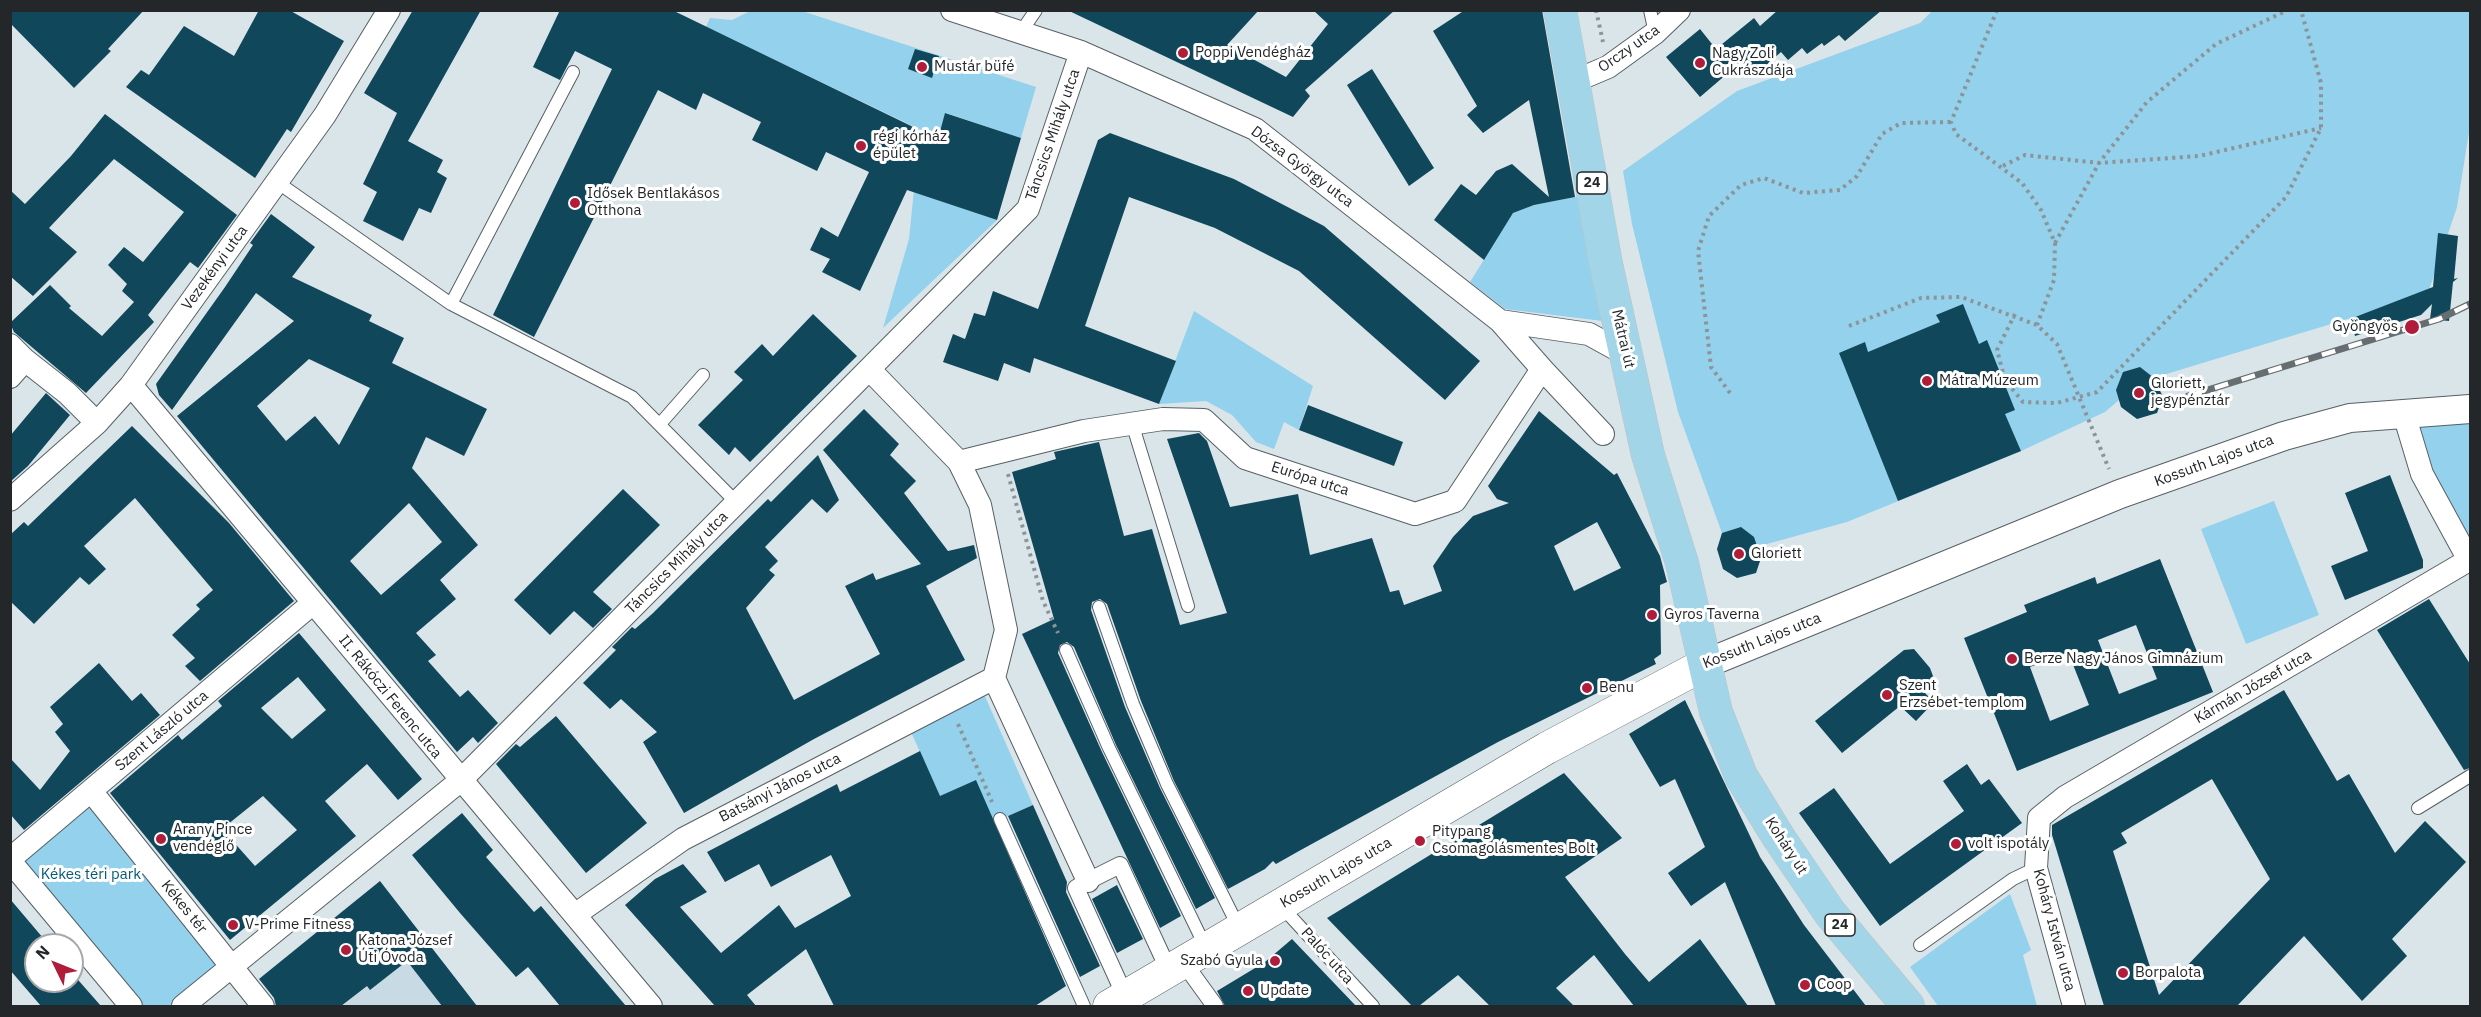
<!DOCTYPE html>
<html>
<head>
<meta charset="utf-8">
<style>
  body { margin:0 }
  #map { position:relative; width:2481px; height:1017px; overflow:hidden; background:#dae5ea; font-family:"IBM Plex Sans",sans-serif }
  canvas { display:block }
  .frame { position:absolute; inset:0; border:12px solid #232729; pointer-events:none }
  .north { position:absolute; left:24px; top:933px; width:60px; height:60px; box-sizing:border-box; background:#fff; border:2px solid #a7a9a9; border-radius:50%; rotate:313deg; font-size:16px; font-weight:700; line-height:24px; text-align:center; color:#232729 }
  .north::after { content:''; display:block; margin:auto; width:21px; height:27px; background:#b01d3b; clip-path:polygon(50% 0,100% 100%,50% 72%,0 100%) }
</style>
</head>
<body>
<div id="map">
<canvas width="2481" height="1017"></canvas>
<div class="frame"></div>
<div class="north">N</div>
</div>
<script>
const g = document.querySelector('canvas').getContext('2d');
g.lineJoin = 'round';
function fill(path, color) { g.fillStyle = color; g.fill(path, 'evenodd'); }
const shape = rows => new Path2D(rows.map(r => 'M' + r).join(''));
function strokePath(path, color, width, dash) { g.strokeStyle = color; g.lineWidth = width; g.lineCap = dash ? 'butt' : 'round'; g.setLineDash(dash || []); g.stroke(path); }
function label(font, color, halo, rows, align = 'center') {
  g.font = font + ' "IBM Plex Sans",sans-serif'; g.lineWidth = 6; g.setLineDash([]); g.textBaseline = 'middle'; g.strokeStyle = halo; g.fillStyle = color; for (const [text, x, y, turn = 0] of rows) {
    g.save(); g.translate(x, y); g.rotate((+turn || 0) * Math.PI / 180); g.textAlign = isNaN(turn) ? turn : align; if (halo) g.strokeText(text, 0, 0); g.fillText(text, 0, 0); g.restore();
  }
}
const built = shape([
  [358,898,379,924,442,1006,286,1006,262,976]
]);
const green = shape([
  [750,11,802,11,1036,87,1021,138,946,113,938,138,706,27,710,18,732,20],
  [1932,11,2470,11,2470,126,2457,207,2429,290,2364,314,2140,382,2105,412,2021,451,1847,522,1734,553,1722,533,1678,412,1632,224,1623,171,1737,91,1920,23],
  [916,170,921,194,997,220,883,328,909,239],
  [1586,195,1611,322,1505,309,1470,282,1513,213,1534,205],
  [1194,311,1313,386,1299,430,1284,422,1274,449,1256,442,1232,415,1206,401,1159,404],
  [2470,409,2470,562,2404,414],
  [2274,501,2319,615,2246,644,2201,529],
  [980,685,1033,805,994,822,940,797,907,723],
  [91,791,232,967,183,1006,131,1006,11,861],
  [2010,894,2031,950,2023,955,2037,1006,1938,1006,1910,967]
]);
const building = shape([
  [10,10,144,10,108,49,111,51,74,88,10,23],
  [259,10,289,10,344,41,291,132,287,129,255,178,126,87,141,70,149,75,184,26,234,56],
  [413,10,481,10,408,141,443,160,437,172,447,178,431,213,419,208,403,241,363,221,377,192,363,184,397,113,364,93],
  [560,10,672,10,938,139,945,113,1021,138,997,220,907,190,860,291,822,272,830,259,810,250,821,227,838,237,869,172,826,152,817,171,752,140,761,122,703,93,696,110,658,90,534,337,493,315,612,69,575,51,560,80,533,67],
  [1067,10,1259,10,1227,45,1286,77,1328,24,1313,10,1395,10,1305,90,1310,96,1293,117],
  [1465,10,1542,10,1575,197,1534,205,1513,213,1484,260,1434,220,1461,184,1476,195,1496,171,1512,164,1549,197,1529,100,1483,133,1467,115,1477,106,1433,31],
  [1778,10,1882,10,1845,41,1839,35,1824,46,1822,43,1807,54,1802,48,1788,60,1781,52,1754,76,1742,61,1700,97,1666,57,1700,29,1716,49,1754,18,1760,26],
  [915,49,939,56,932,78,908,69],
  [1372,69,1434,168,1409,186,1347,85],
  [105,114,237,215,198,268,190,262,148,315,154,322,86,393,14,332,10,323,50,285,71,306,69,308,102,336,134,302,122,291,127,284,108,265,124,247,143,262,184,212,114,159,49,228,77,252,33,296,10,276,10,190,25,204,71,156],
  [1110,133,1234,179,1324,226,1480,361,1445,400,1299,271,1215,228,1129,197,1085,326,1176,361,1159,404,1034,358,1030,373,1004,363,998,381,943,362,953,334,965,339,974,313,985,316,993,291,1038,309,1098,140],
  [271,214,315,247,292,277,372,315,369,321,404,338,392,363,487,409,464,456,426,437,412,468,478,545,440,580,456,599,416,633,436,655,428,661,460,697,468,690,498,723,478,743,473,737,457,752,177,416,294,321,256,293,172,410,159,395,156,384,225,287,253,245,250,243],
  [309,359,370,388,339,445,315,416,286,441,257,406],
  [409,503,442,542,381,595,350,561],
  [2438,233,2458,236,2454,279,2458,278,2453,282,2449,321,2430,319,2432,304,2421,315,2355,336,2350,319,2433,287],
  [1963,304,1979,344,1987,340,2015,410,2005,414,2021,451,1898,501,1839,353,1865,342,1868,352,1940,322,1936,315],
  [813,314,857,356,750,462,735,447,729,455,698,425,743,380,734,372,762,344,773,356],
  [2140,367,2154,378,2163,397,2157,413,2137,419,2121,407,2116,390,2123,372],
  [46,393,70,415,28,466,10,482,10,436],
  [1308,405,1403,442,1394,466,1299,430],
  [864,409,899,444,890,455,916,481,904,493,948,551,974,545,977,558,926,586,965,660,814,739,684,813,643,742,657,732,621,699,610,709,583,683,616,650,612,647,632,627,635,629,652,614,768,499,771,502,818,455,839,500,827,513,812,499,765,547,778,561,769,570,775,575,746,608,794,700,880,654,845,586,873,573,876,580,921,564,823,450],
  [1539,411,1614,475,1617,473,1660,556,1667,582,1660,585,1661,654,1654,659,1656,664,1498,742,1299,851,1276,864,1273,861,1265,869,1228,889,1174,781,1141,701,1107,604,1100,599,1092,602,1091,610,1125,707,1160,788,1215,898,1196,909,1116,745,1074,647,1067,642,1060,645,1058,653,1102,752,1181,916,1160,928,1022,634,1054,619,1012,472,1056,459,1054,452,1099,442,1124,536,1152,529,1180,625,1227,613,1167,439,1199,433,1207,441,1230,507,1298,494,1310,555,1372,538,1390,592,1399,590,1404,605,1442,591,1433,566,1453,537,1473,516,1509,503,1497,499,1488,486],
  [1597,522,1621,568,1574,591,1554,546],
  [132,426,229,523,294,601,200,681,185,666,195,658,172,635,200,609,196,605,213,590,135,498,84,546,106,569,89,585,80,577,34,624,10,601,10,535,24,522,28,526],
  [2390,475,2423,560,2423,568,2345,600,2331,566,2368,551,2345,493],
  [623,489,660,525,593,592,612,609,593,628,574,611,550,635,514,600],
  [1741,527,1754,537,1761,558,1756,573,1737,578,1723,569,1717,549,1722,533],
  [2160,559,2213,692,2017,771,1964,638,2027,612,2024,605,2095,577,2097,584],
  [2136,625,2157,679,2119,694,2098,640],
  [2068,652,2089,705,2050,721,2030,667],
  [2429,599,2470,664,2470,768,2464,770,2377,630],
  [299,633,422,779,398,800,367,764,325,801,356,836,230,940,110,793,178,735,182,740,222,706,218,701],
  [298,677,326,710,292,739,261,708],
  [263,796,297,830,255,866,222,829],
  [1914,649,1930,668,1933,676,1922,690,1934,702,1916,721,1900,706,1842,753,1815,721,1904,650],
  [99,663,132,701,141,693,160,715,24,830,10,814,10,758,40,790,70,751,55,732,63,724,50,707],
  [2284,690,2337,781,2349,774,2395,853,2425,821,2466,862,2392,939,2407,956,2362,1001,2304,936,2237,1006,2104,1006,2052,835,2052,825],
  [2212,779,2270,879,2159,995,2113,851,2127,843,2121,833],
  [1685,700,1760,857,1804,925,1866,1006,1776,1006,1725,882,1691,906,1668,873,1705,847,1675,779,1660,787,1629,734],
  [556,716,647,823,586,873,496,764,516,744,520,747],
  [920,751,940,796,976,780,1066,986,1035,1006,834,1006,806,949,747,995,756,1006,715,1006,625,905,655,879,683,864,707,892,680,907,721,953,779,905,795,928,851,896,831,855,771,887,759,864,725,882,707,852,837,784,840,792],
  [1967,764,1981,785,1989,779,2022,823,1880,926,1799,813,1834,788,1890,864,1964,811,1943,781],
  [1564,773,1622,838,1565,877,1625,954,1649,982,1700,939,1748,1006,1634,1006,1594,955,1556,988,1574,1006,1490,1006,1458,975,1419,1006,1412,1006,1327,918],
  [1033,805,1067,882,1066,892,1100,966,1080,977,1008,816],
  [462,813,493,850,486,857,534,912,541,906,626,1006,560,1006,528,967,516,977,460,913,412,855],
  [380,881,477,1006,442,1006,407,961,370,990,367,986,341,1006,276,1006,274,998,259,979],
  [1117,885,1143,939,1117,953,1092,899],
  [10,899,49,945,36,945,36,981,72,981,72,973,101,1006,41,1006,10,970],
  [1292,939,1356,1006,1225,1006,1217,991,1265,962]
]);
const path = shape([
  [1596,10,1603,42],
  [1997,10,1951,122,1956,134,2022,183,2041,210,2055,243,2054,280,2037,325],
  [2003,166,2025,155,2099,163,2199,156,2321,128],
  [2055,243,2099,163,2147,102,2216,44,2288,10],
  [2015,314,1997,350,2005,380,2023,402,2057,403,2097,392,2286,197,2321,128,2321,83,2301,10],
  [1849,326,1921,298,1961,297,2037,325,2057,344,2109,469],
  [1730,393,1711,367,1698,251,1709,216,1741,185,1764,178,1803,193,1840,190,1857,176,1882,134,1901,123,1951,122],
  [1008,474,1043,601,1058,633],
  [958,724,992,802]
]);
const service = shape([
  [1650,10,1655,33],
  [1021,32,1036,10],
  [573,72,451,304,632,397,737,503],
  [277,182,451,304],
  [1132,423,1188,606],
  [660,424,703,375],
  [1099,607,1133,704,1167,784,1239,928],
  [1066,650,1109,748,1206,948],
  [2418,808,2470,776],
  [1000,819,1084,1006],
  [1281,906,1373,1006],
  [1920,945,2013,879,2036,868]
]);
const pedestrian = shape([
  [1184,963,1215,1006],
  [1125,996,1076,888,1088,881,1120,865,1169,971]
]);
const minor = shape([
  [952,10,1081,52,1255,129,1500,321,1589,334,1627,355],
  [1575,81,1608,67,1655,33,1679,10],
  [10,345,25,360,10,377],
  [25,360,67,393,97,423],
  [1542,369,1603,434],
  [870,370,959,462,980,505,1006,630,994,678,1088,881],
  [131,385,651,1006],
  [2404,414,2422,474,2470,562],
  [959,462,1084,431,1163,419,1204,420,1245,458,1415,514,1455,501,1542,369,1500,321],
  [10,500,97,423,131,385,325,115,389,10],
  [91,791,263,1006],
  [10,859,313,603],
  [10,861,131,1006],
  [576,914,683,839,994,678],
  [183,1006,460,781,1028,209,1081,52],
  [2074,1006,2036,868,2039,818,2065,797,2469,560]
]);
const tertiary = shape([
  [1705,664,2120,494,2284,436,2350,418,2470,409]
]);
const secondary = shape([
  [1109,1006,1547,748,1705,664]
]);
const primary = shape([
  [1560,10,1606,264,1648,455,1682,563,1716,712,1741,776,1779,838,1830,913,1908,1006]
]);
const rail = shape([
  [2188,396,2439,319,2470,304]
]);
const markers = [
  [1183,53,6,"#b01d3b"],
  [1700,63,6,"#b01d3b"],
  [922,67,6,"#b01d3b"],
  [861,146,6,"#b01d3b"],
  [575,203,6,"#b01d3b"],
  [2412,327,8,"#b01d3b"],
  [1927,381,6,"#b01d3b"],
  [2139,393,6,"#b01d3b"],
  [1739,554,6,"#b01d3b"],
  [1652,615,6,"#b01d3b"],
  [2012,659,6,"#b01d3b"],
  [1587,688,6,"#b01d3b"],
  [1887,695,6,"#b01d3b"],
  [161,839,6,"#b01d3b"],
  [1420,841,6,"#b01d3b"],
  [1956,844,6,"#b01d3b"],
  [233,925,6,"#b01d3b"],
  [346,950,6,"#b01d3b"],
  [1275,961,6,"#b01d3b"],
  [2123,973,6,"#b01d3b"],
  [1805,985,6,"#b01d3b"],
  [1248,991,6,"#b01d3b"]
];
const shields = [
  [1592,183,30],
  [1840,925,30]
];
const shieldNames = [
  ["24",1592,183],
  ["24",1840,925]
];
const streetNames = [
  ["Orczy utca",1629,49,-35],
  ["Táncsics Mihály utca",1053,135,-71],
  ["Dózsa György utca",1302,167,37],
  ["Vezekényi utca",215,268,-54],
  ["Mátrai út",1623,339,77],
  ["Kossuth Lajos utca",2214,461,-20],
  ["Európa utca",1310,479,18],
  ["Táncsics Mihály utca",677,563,-45],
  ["Kossuth Lajos utca",1762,641,-22],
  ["Kármán József utca",2253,687,-30],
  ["II. Rákóczi Ferenc utca",390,697,51],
  ["Szent László utca",162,731,-40],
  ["Batsányi János utca",780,788,-27],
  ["Koháry út",1786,846,57],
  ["Kossuth Lajos utca",1336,873,-30],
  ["Kékes tér",184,907,51],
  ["Koháry István utca",2054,930,75],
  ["Palóc utca",1327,956,48]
];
const poiNames = [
  ["Poppi Vendégház",1195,53],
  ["Nagy Zoli",1712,54],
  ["Cukrászdája",1712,71],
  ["Mustár büfé",934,67],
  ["régi kórház",873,137],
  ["épület",873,154],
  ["Idősek Bentlakásos",587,194],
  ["Otthona",587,211],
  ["Gyöngyös",2398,327,"right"],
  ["Mátra Múzeum",1939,381],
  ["Gloriett,",2151,384],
  ["jegypénztár",2151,401],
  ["Gloriett",1751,554],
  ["Gyros Taverna",1664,615],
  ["Berze Nagy János Gimnázium",2024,659],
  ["Szent",1899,686],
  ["Erzsébet-templom",1899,703],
  ["Benu",1599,688],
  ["Arany Pince",173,830],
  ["vendéglő",173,847],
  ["Pitypang",1432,832],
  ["Csomagolásmentes Bolt",1432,849],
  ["volt ispotály",1968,844],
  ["V-Prime Fitness",245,925],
  ["Katona József",358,941],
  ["Úti Óvoda",358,958],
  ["Szabó Gyula",1263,961,"right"],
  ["Borpalota",2135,973],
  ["Coop",1817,985],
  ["Update",1260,991]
];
const parkNames = [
  ["Kékes téri park",91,875]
];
fill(built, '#c8dae3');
fill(green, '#93d1ec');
fill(building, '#10475b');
strokePath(service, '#576065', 14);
strokePath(pedestrian, '#576065', 18);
strokePath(minor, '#576065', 24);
strokePath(tertiary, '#576065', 30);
strokePath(secondary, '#576065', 33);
strokePath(primary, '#c1c3c3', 34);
strokePath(path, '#8c9497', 4, [3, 4.5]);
strokePath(service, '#fff', 12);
strokePath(pedestrian, '#fff', 16);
strokePath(minor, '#fff', 22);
strokePath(tertiary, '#fff', 28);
strokePath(secondary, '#fff', 32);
strokePath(primary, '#a3d5e9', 33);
strokePath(rail, '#676e71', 7);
strokePath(rail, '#fff', 4.5, [14]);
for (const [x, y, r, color] of markers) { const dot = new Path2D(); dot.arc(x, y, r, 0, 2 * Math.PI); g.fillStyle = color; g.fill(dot); strokePath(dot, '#fff', 2); }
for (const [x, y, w] of shields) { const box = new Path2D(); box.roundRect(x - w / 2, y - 11, w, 22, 4.5); g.fillStyle = '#fff'; g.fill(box); strokePath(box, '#232729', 1.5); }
label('bold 14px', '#232729', null, shieldNames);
label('15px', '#232729', '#fff', streetNames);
label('15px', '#232729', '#fff', poiNames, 'left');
label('15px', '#045974', '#fff', parkNames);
</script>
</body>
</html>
